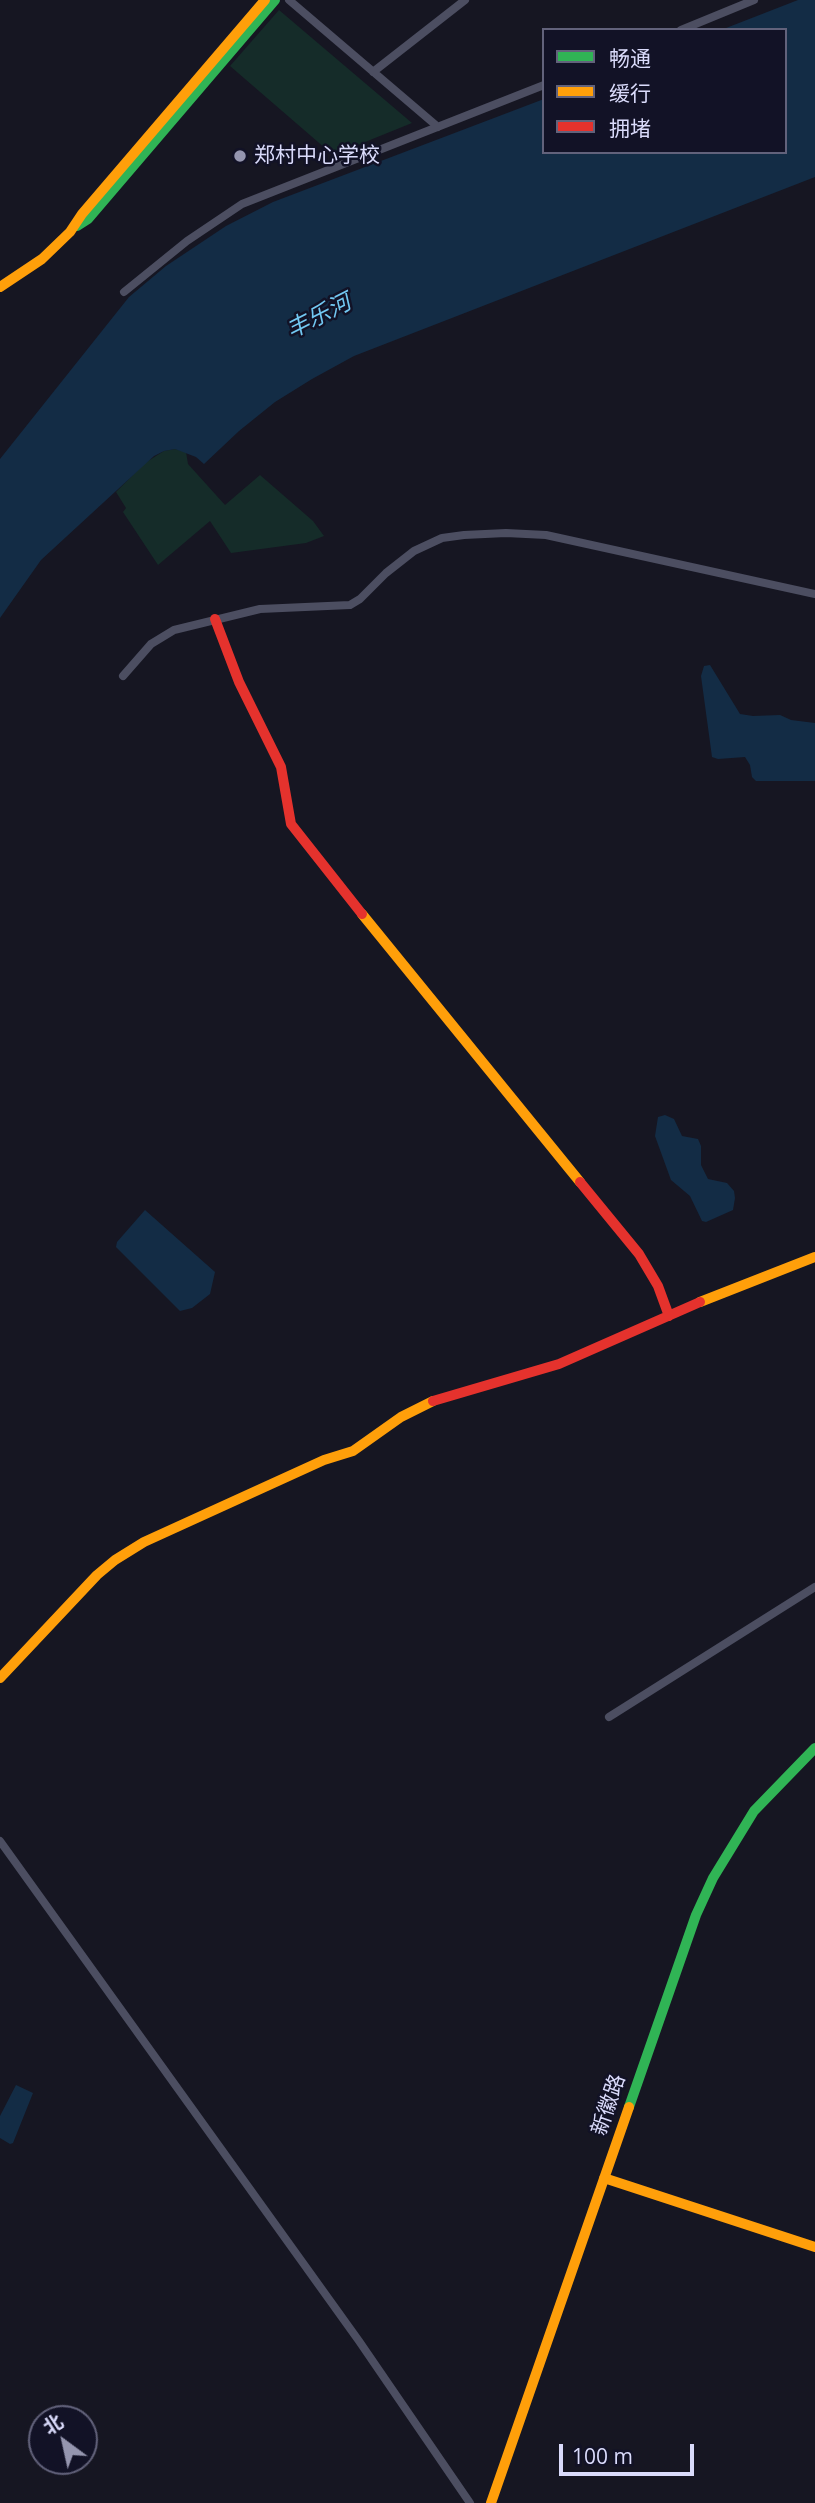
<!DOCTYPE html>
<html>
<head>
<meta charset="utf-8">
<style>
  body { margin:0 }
  #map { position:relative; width:815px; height:2503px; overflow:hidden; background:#161622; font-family:"Open Sans","Noto Sans SC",sans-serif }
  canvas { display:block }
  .legend { position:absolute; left:542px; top:28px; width:245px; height:126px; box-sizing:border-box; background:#121226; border:2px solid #62627b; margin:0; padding:9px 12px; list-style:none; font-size:21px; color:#dadbfb }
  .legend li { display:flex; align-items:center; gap:14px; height:35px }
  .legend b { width:35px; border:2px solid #62627b }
  .north { position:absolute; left:28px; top:2405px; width:70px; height:70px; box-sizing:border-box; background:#121226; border:2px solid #62627b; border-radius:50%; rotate:327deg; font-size:19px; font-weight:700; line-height:28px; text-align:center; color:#dadbfb }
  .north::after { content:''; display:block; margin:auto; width:24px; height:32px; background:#9596af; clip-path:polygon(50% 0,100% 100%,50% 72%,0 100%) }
  .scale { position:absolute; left:559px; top:2444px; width:135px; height:32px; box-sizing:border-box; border:4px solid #dadbfb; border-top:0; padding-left:9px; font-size:21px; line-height:24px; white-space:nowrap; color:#dadbfb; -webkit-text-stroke:5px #121226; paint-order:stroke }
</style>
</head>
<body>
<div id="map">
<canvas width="815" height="2503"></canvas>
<ul class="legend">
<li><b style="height:9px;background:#30b455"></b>畅通</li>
<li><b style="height:9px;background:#ff9f0a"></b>缓行</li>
<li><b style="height:9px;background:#e5322d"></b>拥堵</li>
</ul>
<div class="north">北</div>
<div class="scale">100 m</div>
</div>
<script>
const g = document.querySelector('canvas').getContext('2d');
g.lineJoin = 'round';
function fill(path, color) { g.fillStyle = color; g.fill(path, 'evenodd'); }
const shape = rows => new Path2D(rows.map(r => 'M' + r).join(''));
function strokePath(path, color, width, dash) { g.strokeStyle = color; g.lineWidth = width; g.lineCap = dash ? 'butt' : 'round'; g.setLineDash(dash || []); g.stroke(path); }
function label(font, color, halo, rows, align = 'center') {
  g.font = font + ' "Open Sans","Noto Sans SC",sans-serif'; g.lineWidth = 5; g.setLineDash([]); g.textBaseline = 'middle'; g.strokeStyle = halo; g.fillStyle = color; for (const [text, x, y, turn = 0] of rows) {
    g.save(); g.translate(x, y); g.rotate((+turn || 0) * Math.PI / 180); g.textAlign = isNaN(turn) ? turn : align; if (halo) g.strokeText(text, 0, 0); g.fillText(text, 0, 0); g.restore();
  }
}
const green = shape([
  [279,10,412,123,333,155,230,66],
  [175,449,186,452,188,464,225,505,260,475,313,521,324,536,306,543,231,553,210,521,158,565,123,512,126,508,116,492,145,463,164,451]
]);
const water = shape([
  [798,0,815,0,815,177,354,356,312,379,275,402,239,431,204,464,196,457,175,449,164,451,154,456,41,560,0,618,0,459,129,297,166,266,226,226,273,202,544,99,544,152,785,152,785,30,721,30],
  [710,665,740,714,753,716,780,715,791,720,815,723,815,781,756,781,752,777,750,765,745,757,718,759,712,757,701,676,704,666],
  [665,1115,674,1119,682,1136,698,1139,701,1146,701,1165,708,1179,727,1183,734,1191,735,1198,733,1210,706,1222,702,1221,690,1196,671,1180,655,1136,658,1117],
  [145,1210,215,1272,210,1294,192,1308,180,1311,116,1247,117,1242],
  [16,2085,33,2093,13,2143,10,2144,0,2138,0,2116]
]);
const street = shape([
  [289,0,438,127],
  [681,30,754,0],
  [373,72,465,0],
  [124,292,187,241,242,204,544,85],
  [123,676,151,644,174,630,260,609,350,605,360,599,386,573,414,551,442,538,464,535,506,533,546,535,815,594],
  [609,1717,815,1587],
  [0,1841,359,2341,470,2503]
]);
const fast = shape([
  [77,226,88,219,275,0],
  [629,2107,696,1915,713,1878,754,1811,815,1748]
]);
const slow = shape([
  [0,287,42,259,70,232,82,214,265,0],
  [362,914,580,1182],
  [700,1302,815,1257],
  [0,1678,97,1575,115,1560,144,1542,324,1460,353,1451,401,1417,433,1401],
  [604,2178,815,2247],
  [491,2503,629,2107]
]);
const jam = shape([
  [215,619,239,682,281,767,291,824,362,914],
  [580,1182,639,1254,658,1286,669,1316],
  [433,1401,559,1364,700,1302]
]);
const markers = [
  [240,156,7,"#9596af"]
];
const poiNames = [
  ["郑村中心学校",254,156]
];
const streetNames = [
  ["新徽路",609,2105,-71]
];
const waterNames = [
  ["丰乐河",319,317,-27]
];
fill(green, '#152c29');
fill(water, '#132c45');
strokePath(street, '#4c4e61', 8);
strokePath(fast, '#30b455', 10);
strokePath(slow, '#ff9f0a', 10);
strokePath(jam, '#e5322d', 10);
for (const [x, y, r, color] of markers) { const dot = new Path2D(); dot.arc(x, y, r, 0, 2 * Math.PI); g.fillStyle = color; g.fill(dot); strokePath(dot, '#121226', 2.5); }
label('21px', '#dadbfb', '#121226', poiNames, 'left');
label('21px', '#dadbfb', '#121226', streetNames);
label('italic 23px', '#72c8f2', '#121226', waterNames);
</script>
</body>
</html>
